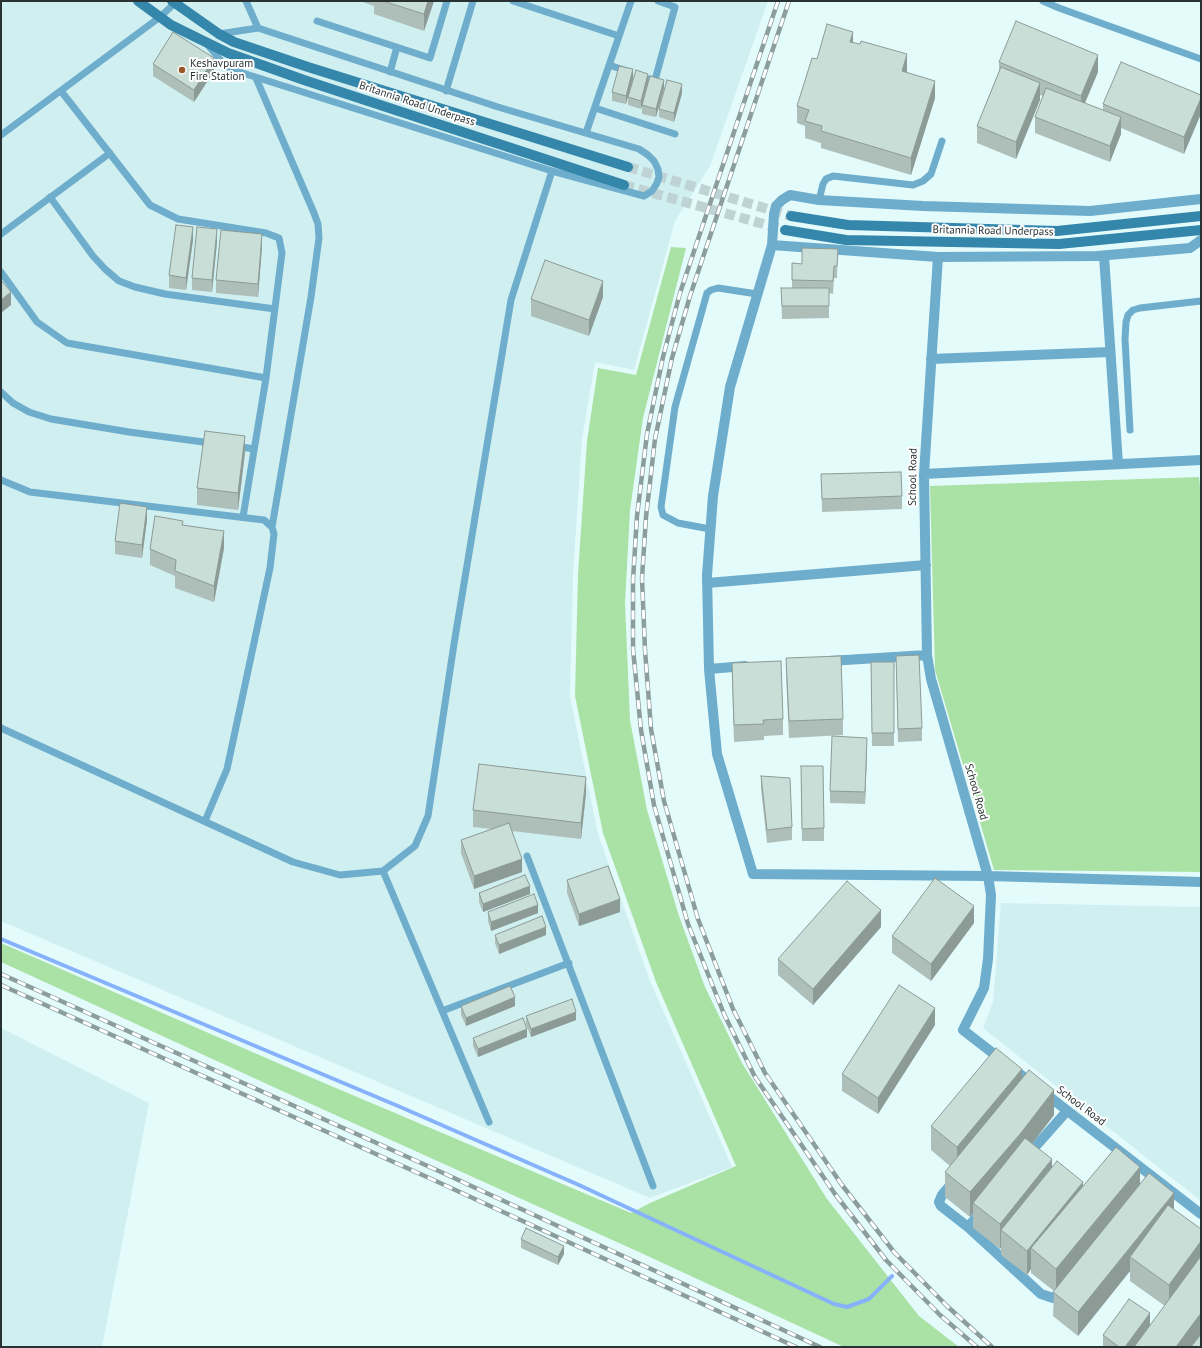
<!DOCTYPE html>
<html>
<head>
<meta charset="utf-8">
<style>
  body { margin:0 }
  #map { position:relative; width:1202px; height:1348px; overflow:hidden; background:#e4fbfc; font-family:"PT Sans",sans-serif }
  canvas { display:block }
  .frame { position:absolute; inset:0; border:2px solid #293233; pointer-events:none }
</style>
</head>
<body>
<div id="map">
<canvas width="1202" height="1348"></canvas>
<div class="frame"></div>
</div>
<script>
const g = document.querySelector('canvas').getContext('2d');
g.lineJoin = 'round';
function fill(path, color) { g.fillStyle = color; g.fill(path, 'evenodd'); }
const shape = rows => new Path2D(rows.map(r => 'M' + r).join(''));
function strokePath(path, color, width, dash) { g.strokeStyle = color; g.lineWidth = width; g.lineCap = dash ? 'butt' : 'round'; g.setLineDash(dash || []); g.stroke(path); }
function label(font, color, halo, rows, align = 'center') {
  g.font = font + ' "PT Sans",sans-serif'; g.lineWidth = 4; g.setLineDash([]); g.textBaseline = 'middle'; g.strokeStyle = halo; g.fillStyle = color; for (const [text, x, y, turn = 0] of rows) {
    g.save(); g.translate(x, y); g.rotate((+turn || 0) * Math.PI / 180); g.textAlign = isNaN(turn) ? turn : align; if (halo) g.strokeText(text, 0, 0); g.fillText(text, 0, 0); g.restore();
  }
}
const built = shape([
  [1,1,768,1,710,166,675,221,634,370,595,362,582,439,573,574,570,696,598,834,650,981,732,1167,650,1198,1,921],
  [1001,903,1201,907,1201,1201,983,1028,993,1002],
  [1,1028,149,1103,102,1347,1,1347]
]);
const green = shape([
  [671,247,686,248,643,418,630,510,625,603,630,720,647,810,679,916,705,987,742,1063,827,1199,919,1316,959,1347,844,1347,639,1252,280,1090,1,962,1,943,310,1077,631,1213,650,1203,736,1166,656,982,603,833,575,696,578,574,587,441,598,368,636,375],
  [1199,477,1201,498,1201,872,994,870,935,670,930,486]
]);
const stream = shape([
  [1,939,398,1106,579,1185,834,1304,847,1307,869,1299,892,1276]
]);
const secondaryTunnel = shape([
  [628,167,791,216],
  [624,185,785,230]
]);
const lane = shape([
  [513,1,619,36],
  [1043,1,1059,8,1201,59],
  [317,21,430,58,447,1],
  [258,28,498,107,639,149,648,155,654,161,658,169,659,177,657,183,652,191,644,196,552,171],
  [219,34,258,28,246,1],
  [609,65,627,71],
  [390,72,397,47],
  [256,78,314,213,318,224,319,238,311,297,272,527],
  [650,79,655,80,675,7,658,1],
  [61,91,150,205,178,219,266,233,279,238,282,253,266,378,243,517],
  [446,91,473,1],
  [595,108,675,134],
  [586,133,631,1],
  [1,135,160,17,175,3],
  [50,197,93,256,105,269,119,281,135,287,165,294,275,309],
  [819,200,823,184,826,179,833,176,913,185,923,181,931,174,942,141],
  [1,234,110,153],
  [1,272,37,322,67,343,266,378],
  [1,392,13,403,29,412,51,419,129,432,211,443],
  [1130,430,1125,339,1126,322,1128,315,1133,310,1140,308,1201,301],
  [236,446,254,449],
  [1,480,30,492,264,520,272,527,274,534,270,568,227,769,205,821],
  [710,529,678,523,663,515,661,507,675,407,707,293,711,290,718,288,757,294],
  [1,728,293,862,340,875,383,871,415,846,428,816,454,644,511,300,552,171,227,68,207,44],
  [527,856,653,1186],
  [383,871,489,1122],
  [442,1011,569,963]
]);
const street = shape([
  [1201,240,1190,248,1097,256,938,257,772,245,730,387,713,496,707,575,709,669,717,754,753,874,988,876,1201,882],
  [772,245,774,214,776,206,782,200,790,195,819,200,923,206,1090,211,1201,199],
  [1104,256,1118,464],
  [938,257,924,474,927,655,931,679,988,876,991,895,988,959,984,988,963,1030,1201,1214],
  [931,359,1110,352],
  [924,474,1201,460],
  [707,583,926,565],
  [829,661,927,655],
  [709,669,745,666],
  [1027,1156,1067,1111],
  [953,1182,942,1195,939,1202,941,1206,968,1227,981,1212],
  [968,1227,1041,1294,1053,1298,1063,1291]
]);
const secondary = shape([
  [138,1,171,25,228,53,304,80,624,185],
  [172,1,219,34,234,42,308,67,628,167],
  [791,216,848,225,1057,231,1201,216],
  [785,230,846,240,1059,244,1201,230]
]);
const rail = shape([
  [778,1,680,293,663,357,647,434,637,516,633,580,633,649,641,730,654,805,688,924,724,1014,755,1077,835,1194,886,1260,940,1315,977,1347],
  [789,1,690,296,672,358,655,439,646,517,642,578,645,650,651,729,664,801,698,919,733,1009,765,1073,842,1185,894,1252,947,1306,992,1347],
  [1,974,441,1172,820,1347],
  [1,985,438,1182,796,1347]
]);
const wall = shape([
  [360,1,434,1,424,31,374,14,374,6],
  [853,42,907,71,907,73,935,98,911,175,821,148,821,143,805,138,805,126,797,123,797,106,817,59],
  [999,62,1098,72,1085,103,1103,111,1103,104,1201,95,1184,154,1121,128,1121,134,1110,162,1035,133,1035,117,1043,96,1040,95,1040,100,1016,159,977,143,977,126,999,71],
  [153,64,214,71,194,102,153,76],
  [633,78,648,82,664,88,656,117,642,114,642,105,648,83,641,109,628,105,628,97,626,104,612,101,612,92],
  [682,93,674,122,659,117,659,109],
  [193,240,186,290,169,288,169,275],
  [217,242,212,292,192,290,192,278],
  [262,247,258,297,216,293,216,280],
  [838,249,837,278,834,278,833,294,829,293,829,318,782,319,781,288,792,288,792,263,802,264],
  [603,297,589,336,531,316,531,299],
  [245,452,238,510,197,505,197,488],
  [821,474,902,496,902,509,822,512],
  [147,520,142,558,115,554,115,541],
  [183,525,224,548,214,602,175,588,175,576,150,565,150,549],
  [896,656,922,728,922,741,898,742],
  [786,658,843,719,843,735,789,738,786,675],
  [871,662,894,662,894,746,872,746],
  [732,663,783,719,783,735,764,736,764,740,734,742,732,680],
  [867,750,865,804,830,803,830,791],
  [761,776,792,827,792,840,767,843,761,789],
  [801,779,824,828,824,841,802,841],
  [586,793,581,839,512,831,522,872,474,889,461,853,461,840,492,829,473,827,473,810],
  [567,880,620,912,579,926,567,893],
  [479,893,530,894,483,912,479,902],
  [488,912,538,913,491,931,488,921],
  [974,923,931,981,892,953,892,936],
  [881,927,813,1005,778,975,778,959],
  [495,935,546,935,499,954,495,943],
  [461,1006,515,1006,466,1026,461,1015],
  [526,1016,576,1020,531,1037,526,1024],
  [935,1025,878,1114,842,1091,842,1074],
  [527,1037,478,1057,473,1046,473,1038],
  [1022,1078,1054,1115,1032,1144,1052,1168,1083,1186,1140,1183,1174,1209,1201,1347,1103,1347,1103,1335,1150,1326,1165,1306,1130,1281,1130,1271,1078,1336,1053,1316,1054,1291,1031,1273,1031,1269,1027,1275,1001,1255,1001,1247,1000,1249,973,1228,973,1213,970,1217,945,1197,945,1172,950,1166,931,1150,931,1126],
  [521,1239,564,1254,558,1265,521,1248]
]);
const shadedWall = shape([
  [428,1,434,1,424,31,424,14],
  [853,32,853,49,850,42],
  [907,54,907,71,902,88,902,71],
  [1098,55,1098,72,1081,112,1081,96],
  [214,58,214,71,194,102,194,90],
  [633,69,633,78,626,104,626,96],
  [648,74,648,82,641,109,641,101],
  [664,80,664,88,656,117,656,109],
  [935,81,935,98,911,175,911,158],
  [1040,83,1040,100,1016,159,1016,142],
  [682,84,682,93,674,122,674,113],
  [1201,98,1201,114,1184,154,1184,137],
  [1121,117,1121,134,1110,162,1110,146],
  [193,227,193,240,186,290,186,278],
  [217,229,217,242,212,292,212,280],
  [262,234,262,247,258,297,258,284],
  [603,281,603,297,589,336,589,320],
  [11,292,11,305,1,313,1,300],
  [245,436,245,452,238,510,238,493],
  [147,507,147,520,142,558,142,545],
  [224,531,224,548,214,602,214,586],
  [867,738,867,750,865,804,865,792],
  [586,777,586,793,581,839,581,823],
  [522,859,522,872,474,889,474,876],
  [530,886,530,894,483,912,483,904],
  [620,899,620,912,579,926,579,914],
  [538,905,538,913,491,931,491,922],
  [974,906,974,923,931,981,931,964],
  [881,910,881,927,813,1005,813,989],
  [546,927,546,935,499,954,499,945],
  [515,997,515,1006,466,1026,466,1018],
  [935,1008,935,1025,878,1114,878,1098],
  [576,1012,576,1020,531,1037,531,1029],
  [527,1029,527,1037,478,1057,478,1049],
  [1022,1069,1022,1094,957,1172,957,1147],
  [1054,1090,1054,1115,1021,1158,973,1203,973,1213,970,1217,970,1192],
  [1052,1159,1052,1184,1001,1230,1001,1247,1000,1249,1000,1224],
  [1140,1167,1140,1192,1056,1293,1056,1269],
  [1083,1182,1083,1206,1031,1248,1031,1269,1027,1275,1027,1251],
  [1174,1193,1174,1217,1130,1257,1130,1271,1078,1336,1078,1312],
  [1201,1241,1201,1266,1169,1309,1169,1285],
  [564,1246,564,1254,558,1265,558,1257],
  [1150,1313,1150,1338,1143,1347,1125,1347],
  [1201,1313,1201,1338,1194,1347,1176,1347]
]);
const building = shape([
  [383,1,428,1,424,14,383,1],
  [1016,21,1098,55,1081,96,999,62,1016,21],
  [827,24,853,32,850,42,860,44,861,41,907,54,902,71,935,81,911,158,821,131,822,126,805,121,809,110,797,106,812,58,817,59,827,24],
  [173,32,214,58,194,90,153,64,173,32],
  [1121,62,1201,95,1201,98,1184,137,1103,104,1121,62],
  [619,66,633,69,626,96,612,92,619,66],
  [1001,67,1040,83,1016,142,977,126,1001,67],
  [636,70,648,74,641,101,628,97,636,70],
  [650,76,664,80,656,109,642,105,650,76],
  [667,80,682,84,674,113,659,109,667,80],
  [1046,88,1121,117,1110,146,1035,117,1046,88],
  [176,225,193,227,186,278,169,275,176,225],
  [197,227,217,229,212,280,192,278,197,227],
  [221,230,262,234,258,284,216,280,221,230],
  [802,248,838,249,837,266,834,266,833,281,792,280,792,263,802,264,802,248],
  [545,260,603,281,589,320,531,299,545,260],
  [1,280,11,292,1,300,1,280],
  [781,288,829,288,829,306,782,306,781,288],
  [205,431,245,436,238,493,197,488,205,431],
  [901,472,902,496,822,499,821,474,901,472],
  [120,503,147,507,142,545,115,541,120,503],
  [155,516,183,521,182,525,224,531,214,586,175,571,176,560,150,549,155,516],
  [919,655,922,728,898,729,896,656,919,655],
  [841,656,843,719,789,721,786,658,841,656],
  [781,661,783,719,763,720,764,724,734,725,732,663,781,661],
  [871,662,894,662,894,733,872,733,871,662],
  [832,736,867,738,865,792,830,791,832,736],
  [479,764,586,777,581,823,473,810,479,764],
  [801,766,823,766,824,828,802,829,801,766],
  [761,776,790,778,792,827,767,830,761,776],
  [509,823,522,859,474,876,461,840,509,823],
  [608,866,620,899,579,914,567,880,608,866],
  [525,875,530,886,483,904,479,893,525,875],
  [935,878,974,906,931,964,892,936,935,878],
  [847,881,881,910,813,989,778,959,847,881],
  [534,894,538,905,491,922,488,912,534,894],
  [542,916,546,927,499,945,495,935,542,916],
  [899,985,935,1008,878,1098,842,1074,899,985],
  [510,986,515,997,466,1018,461,1006,510,986],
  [572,999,576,1012,531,1029,526,1016,572,999],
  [523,1018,527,1029,478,1049,473,1038,523,1018],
  [996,1048,1022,1069,957,1147,931,1126,996,1048],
  [1029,1070,1054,1090,1021,1133,970,1192,945,1172,1029,1070],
  [1025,1138,1052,1159,1000,1224,973,1203,1025,1138],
  [1116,1147,1140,1167,1056,1269,1031,1248,1116,1147],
  [1057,1161,1083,1182,1027,1251,1001,1230,1057,1161],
  [1149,1173,1174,1193,1078,1312,1053,1292,1149,1173],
  [1168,1205,1201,1229,1201,1241,1169,1285,1130,1257,1168,1205],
  [526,1228,564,1246,558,1257,521,1239,526,1228],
  [1201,1256,1201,1313,1176,1347,1134,1347,1201,1256],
  [1129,1299,1150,1313,1125,1347,1119,1347,1103,1335,1129,1299],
  [1201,1334,1201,1347,1191,1347,1201,1334]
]);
const markers = [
  [182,70,4,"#995625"]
];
const poiNames = [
  ["Keshavpuram",190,64],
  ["Fire Station",190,77]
];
const streetNames = [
  ["Britannia Road Underpass",417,104,18],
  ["Britannia Road Underpass",993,231,1],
  ["School Road",913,477,-89],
  ["School Road",976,792,74],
  ["School Road",1081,1106,37]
];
fill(built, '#cfeff1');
fill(green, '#aae1a5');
strokePath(stream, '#86b2fb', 4);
strokePath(secondaryTunnel, '#bfd3d4', 10, [10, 5]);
strokePath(lane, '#6eadcc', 7);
strokePath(street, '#6eadcc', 10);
strokePath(secondary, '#3586ab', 10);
strokePath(rail, '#8c9d9e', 4.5);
strokePath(rail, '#fff', 3, [9]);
fill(wall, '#adbfb8');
fill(shadedWall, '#8d9b96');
fill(building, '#c9ded6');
strokePath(building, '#8d9b96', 1);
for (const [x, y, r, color] of markers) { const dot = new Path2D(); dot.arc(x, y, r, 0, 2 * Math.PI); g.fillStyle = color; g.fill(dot); strokePath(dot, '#fff', 1.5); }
label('11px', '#293233', '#fff', poiNames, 'left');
label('11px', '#293233', '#fff', streetNames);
</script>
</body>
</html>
